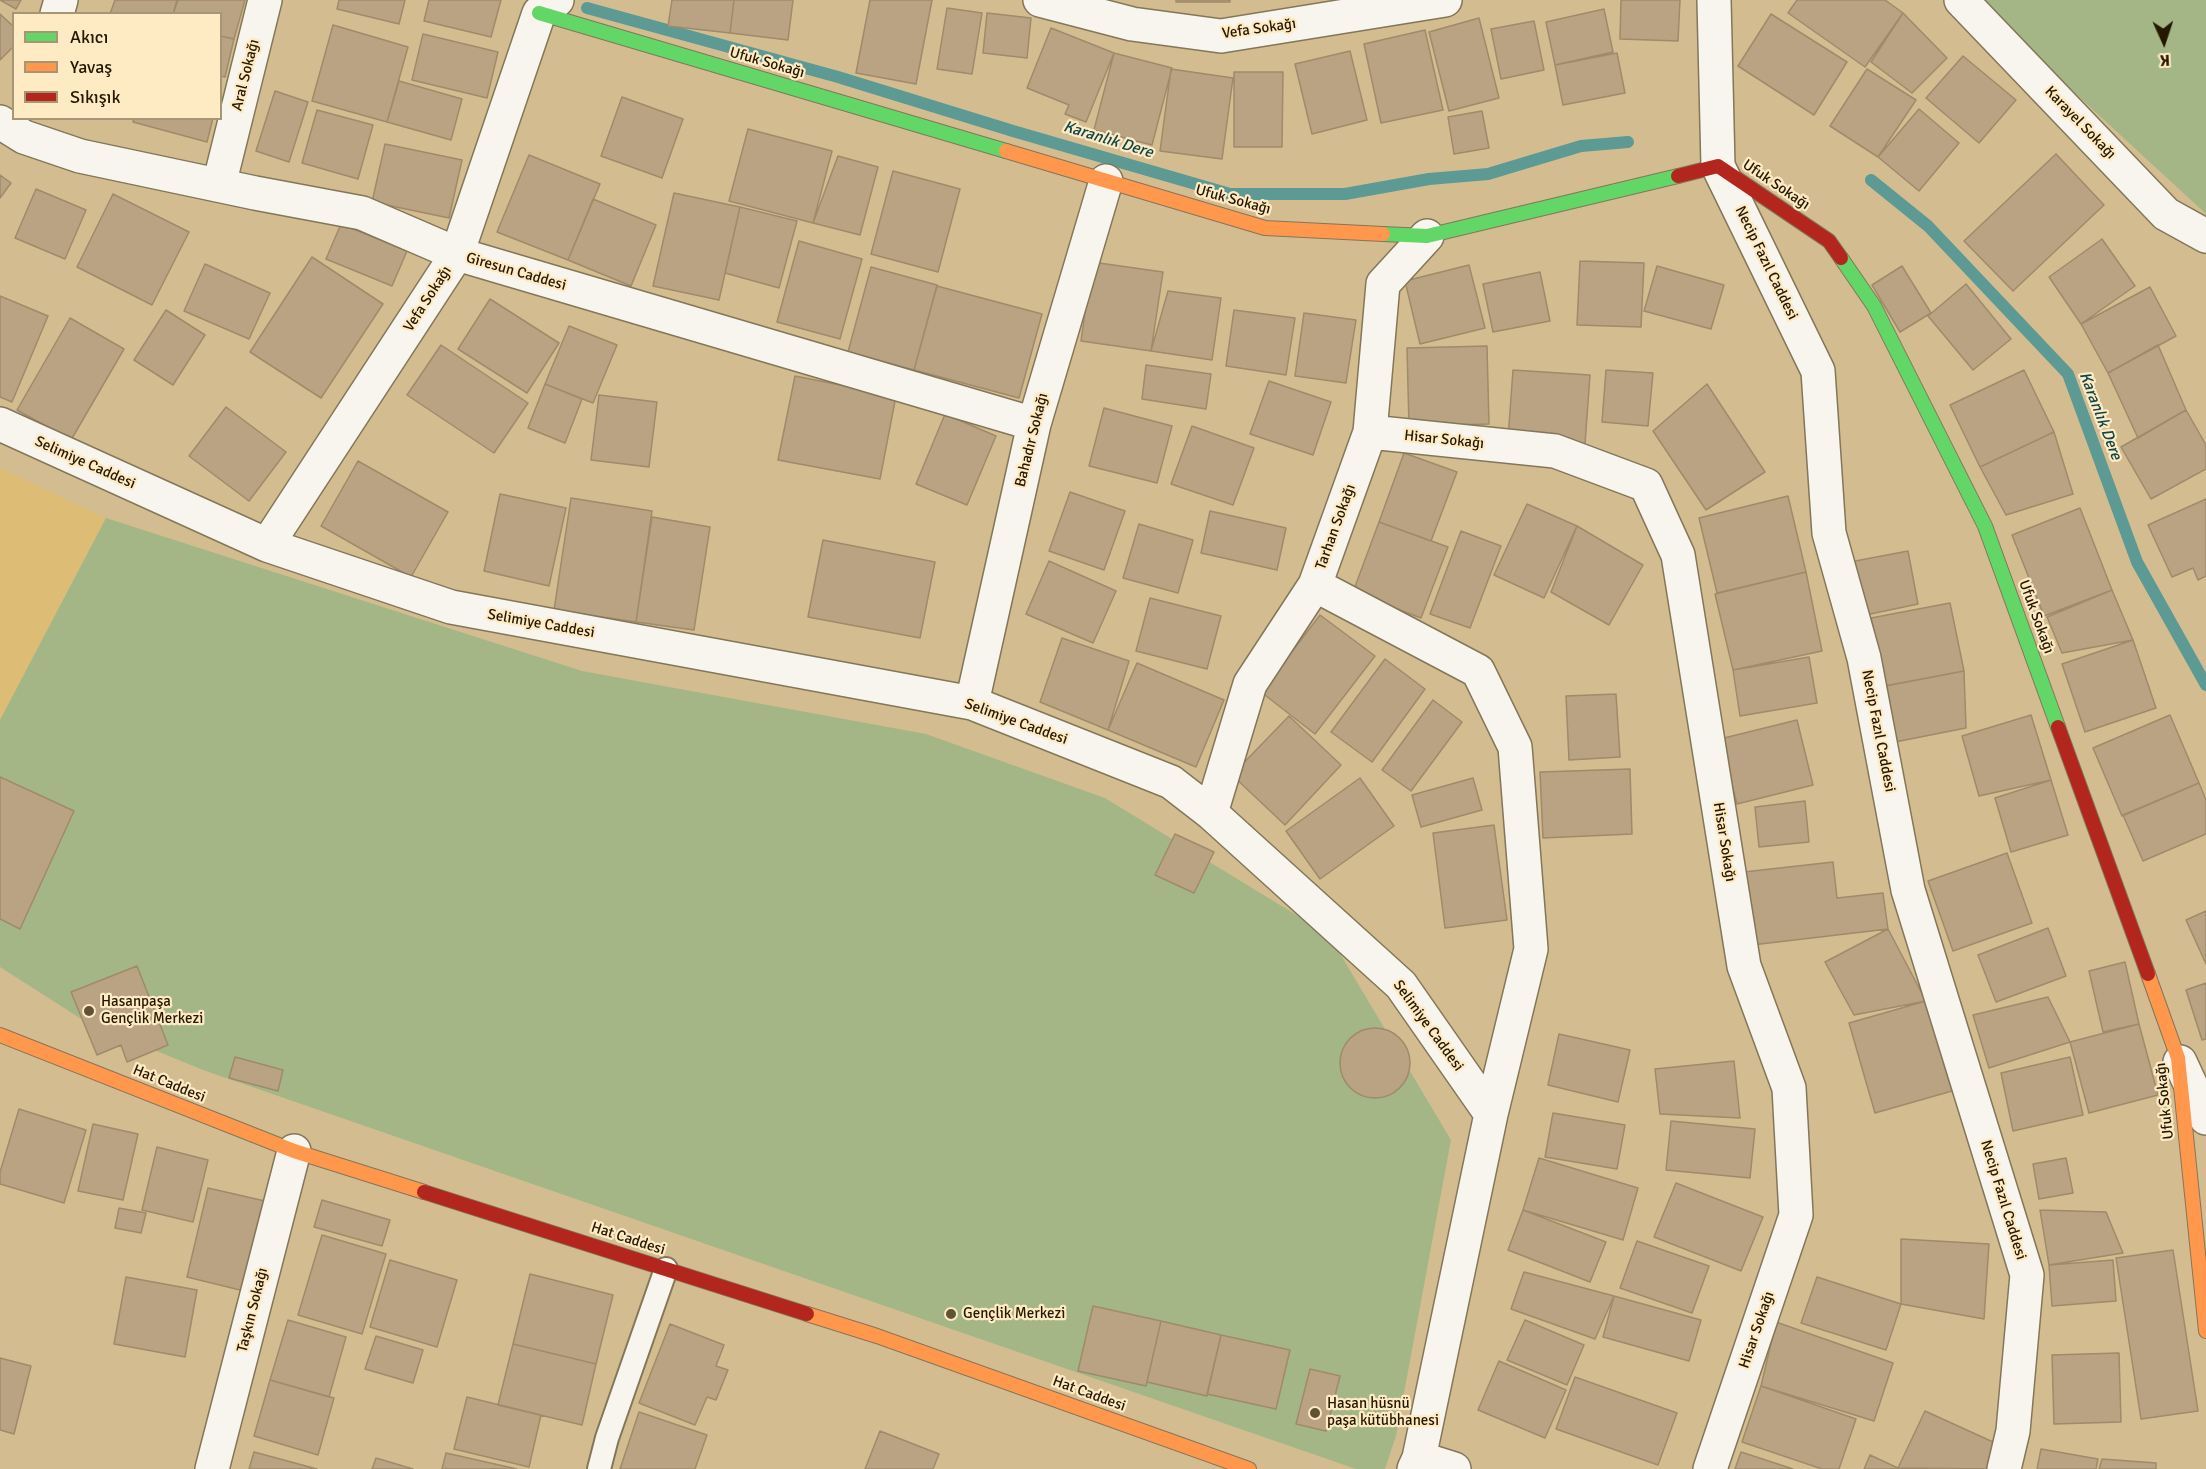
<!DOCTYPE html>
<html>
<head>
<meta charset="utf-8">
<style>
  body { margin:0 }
  #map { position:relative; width:2206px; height:1469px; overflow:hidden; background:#d3bd90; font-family:Signika,sans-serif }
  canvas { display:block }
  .legend { position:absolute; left:12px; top:12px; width:210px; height:108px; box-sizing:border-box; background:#feeac3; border:2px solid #a79675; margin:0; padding:8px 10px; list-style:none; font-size:18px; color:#241801 }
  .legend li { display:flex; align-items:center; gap:12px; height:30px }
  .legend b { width:30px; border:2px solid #a79675 }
  .north { position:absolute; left:2134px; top:12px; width:60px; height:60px; -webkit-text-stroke:4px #feeac3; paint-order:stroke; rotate:177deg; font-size:16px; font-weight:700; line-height:24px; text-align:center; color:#241801 }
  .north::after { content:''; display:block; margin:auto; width:21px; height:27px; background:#241801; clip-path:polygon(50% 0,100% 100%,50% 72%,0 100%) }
</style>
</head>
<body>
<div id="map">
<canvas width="2206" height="1469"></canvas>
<ul class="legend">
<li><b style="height:8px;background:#63d668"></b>Akıcı</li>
<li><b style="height:8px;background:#ff974d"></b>Yavaş</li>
<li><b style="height:8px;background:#b3261e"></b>Sıkışık</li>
</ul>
<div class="north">K</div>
</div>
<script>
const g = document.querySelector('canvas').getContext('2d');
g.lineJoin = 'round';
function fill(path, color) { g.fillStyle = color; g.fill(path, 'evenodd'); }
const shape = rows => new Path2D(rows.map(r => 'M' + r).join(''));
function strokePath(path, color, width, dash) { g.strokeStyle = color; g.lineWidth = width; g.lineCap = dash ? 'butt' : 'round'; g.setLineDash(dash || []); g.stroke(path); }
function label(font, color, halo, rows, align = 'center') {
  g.font = font + ' Signika,sans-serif'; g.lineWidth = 4.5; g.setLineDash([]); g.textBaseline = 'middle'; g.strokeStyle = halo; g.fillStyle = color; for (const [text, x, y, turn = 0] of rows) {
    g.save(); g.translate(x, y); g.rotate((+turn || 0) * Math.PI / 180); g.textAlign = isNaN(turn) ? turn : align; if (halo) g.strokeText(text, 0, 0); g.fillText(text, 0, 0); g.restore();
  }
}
const built = shape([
  [0,468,106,518,0,720]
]);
const green = shape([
  [1974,0,2206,0,2206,214],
  [106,518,582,671,926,734,1105,798,1329,935,1451,1140,1396,1436,1385,1469,1356,1469,203,1070,86,1022,0,967,0,720]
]);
const stream = shape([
  [587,8,838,77,1013,131,1230,194,1345,194,1429,179,1488,174,1581,146,1628,142],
  [1871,180,1928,226,2068,374,2137,562,2206,685]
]);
const building = shape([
  [0,0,21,0,16,9,0,0],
  [115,0,177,0,173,14,110,14,115,0],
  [178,0,245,0,234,39,220,36,220,14,173,14,178,0],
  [339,0,405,0,399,24,337,9,339,0],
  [429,0,501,0,491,37,424,21,429,0],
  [672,0,734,0,730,33,668,26,672,0],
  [734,0,793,0,788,40,730,33,734,0],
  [870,0,932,0,916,84,856,73,870,0],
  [1176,0,1230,0,1230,2,1176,2,1176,0],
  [1621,0,1680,0,1678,41,1620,39,1621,0],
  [1797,0,1885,0,1903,13,1865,67,1788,13,1797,0],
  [947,8,982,13,972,74,937,69,947,8],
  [1604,9,1613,52,1555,65,1546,22,1604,9],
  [987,13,1031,18,1027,58,983,53,987,13],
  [1903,13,1947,58,1912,93,1871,62,1903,13],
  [0,14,14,27,14,46,0,60,0,14],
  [1771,14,1847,62,1814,115,1738,66,1771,14],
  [1479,18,1499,98,1449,111,1429,32,1479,18],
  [1534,21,1544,70,1501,79,1491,29,1534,21],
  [333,25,408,47,387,122,312,101,333,25],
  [1051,28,1114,53,1086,122,1065,114,1069,105,1027,88,1051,28],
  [1425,30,1443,110,1381,123,1364,44,1425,30],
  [423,34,498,52,487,98,412,80,423,34],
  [220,36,234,39,225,77,220,76,220,36],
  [1350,51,1367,120,1312,134,1295,64,1350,51],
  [1114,53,1172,68,1152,145,1094,130,1114,53],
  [1617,53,1625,93,1563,105,1555,65,1617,53],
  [1963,56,2016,100,1979,143,1926,98,1963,56],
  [1171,69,1233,78,1222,159,1160,151,1171,69],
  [1867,69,1916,100,1878,157,1830,126,1867,69],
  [1234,72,1283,72,1282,147,1234,147,1234,72],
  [399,81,462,99,451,140,387,122,399,81],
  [275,91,308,102,289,162,256,151,275,91],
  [622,97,683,119,662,178,601,156,622,97],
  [1919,109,1959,143,1919,191,1878,157,1919,109],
  [317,110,373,125,358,179,302,163,317,110],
  [1482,111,1489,148,1454,154,1448,117,1482,111],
  [134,118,213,118,207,142,133,122,134,118],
  [748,129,832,151,813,223,729,201,748,129],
  [385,144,462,160,449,218,372,202,385,144],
  [2056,154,2104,205,2013,291,1964,241,2056,154],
  [529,155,600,184,568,260,497,232,529,155],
  [838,156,878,167,860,235,813,223,838,156],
  [893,171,960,189,938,272,871,254,893,171],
  [0,175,11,183,0,198,0,175],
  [36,189,86,210,65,259,15,238,36,189],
  [674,193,740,207,719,300,653,286,674,193],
  [113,194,189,232,152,305,77,267,113,194],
  [593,199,656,225,631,286,568,260,593,199],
  [740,207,797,221,779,288,725,273,740,207],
  [341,224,407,251,392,286,326,259,341,224],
  [2102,239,2135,286,2081,324,2049,277,2102,239],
  [799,241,862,259,840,339,777,322,799,241],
  [312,257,383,304,321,398,250,352,312,257],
  [1580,261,1644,263,1641,327,1577,325,1580,261],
  [1092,262,1163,272,1151,351,1081,341,1092,262],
  [205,264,270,293,249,339,184,311,205,264],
  [1469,265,1485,328,1420,344,1405,281,1469,265],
  [1657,266,1724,285,1711,329,1644,311,1657,266],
  [1902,266,1931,313,1900,332,1872,285,1902,266],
  [871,267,937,285,914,370,848,352,871,267],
  [1540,272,1550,321,1493,332,1483,284,1540,272],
  [1966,284,2011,339,1973,370,1928,316,1966,284],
  [937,286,1042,314,1019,398,914,370,937,286],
  [2150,287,2176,336,2108,373,2081,324,2150,287],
  [1168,291,1221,298,1212,360,1151,351,1168,291],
  [0,296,48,316,12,402,0,397,0,296],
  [490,299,559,343,527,393,458,349,490,299],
  [166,310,205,335,173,385,134,360,166,310],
  [1234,310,1295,318,1286,375,1226,366,1234,310],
  [1304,313,1356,320,1346,383,1295,376,1304,313],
  [70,318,124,349,71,440,17,410,70,318],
  [569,326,617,345,593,403,545,384,569,326],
  [441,345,528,403,494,453,407,395,441,345],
  [2158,345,2186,410,2138,438,2108,373,2158,345],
  [1487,346,1489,424,1409,426,1407,348,1487,346],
  [1146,365,1211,374,1206,409,1142,399,1146,365],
  [1513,370,1590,375,1585,444,1508,439,1513,370],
  [1606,370,1653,373,1648,426,1602,422,1606,370],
  [2024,370,2054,432,1980,467,1950,405,2024,370],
  [795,376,896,396,880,479,778,460,795,376],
  [1269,381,1331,402,1313,455,1250,434,1269,381],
  [545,384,582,399,565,443,528,428,545,384],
  [1707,384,1765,472,1706,510,1653,431,1707,384],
  [599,395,657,402,649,467,591,460,599,395],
  [226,407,286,452,249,501,189,456,226,407],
  [1104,408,1172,426,1157,483,1089,466,1104,408],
  [2186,410,2206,445,2206,469,2151,499,2121,447,2186,410],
  [945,414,996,436,967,505,916,484,945,414],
  [1192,426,1254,448,1233,505,1171,484,1192,426],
  [2054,432,2073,494,2006,515,1980,467,2054,432],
  [1404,453,1457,472,1431,541,1379,522,1404,453],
  [358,461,448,512,411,577,321,526,358,461],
  [1070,492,1125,511,1104,570,1049,551,1070,492],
  [500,494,566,508,549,586,484,571,500,494],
  [1788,496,1806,572,1717,593,1699,518,1788,496],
  [571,498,652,511,636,622,554,610,571,498],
  [2206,499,2206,576,2198,580,2193,568,2172,577,2148,525,2206,499],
  [1527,504,1577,526,1544,598,1494,575,1527,504],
  [2080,508,2112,590,2044,616,2012,535,2080,508],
  [1210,511,1286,528,1277,570,1201,553,1210,511],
  [652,517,710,527,694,630,636,622,652,517],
  [1379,522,1448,547,1421,618,1353,592,1379,522],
  [1139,524,1193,540,1178,593,1123,578,1139,524],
  [1577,526,1643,565,1609,625,1551,592,1577,526],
  [1461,531,1501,546,1470,628,1430,614,1461,531],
  [823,540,935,562,920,638,808,617,823,540],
  [1908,551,1918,604,1861,616,1850,562,1908,551],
  [1049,561,1116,591,1093,643,1026,614,1049,561],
  [1806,572,1822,651,1733,670,1715,594,1806,572],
  [2112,590,2133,640,2062,653,2047,617,2112,590],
  [1150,598,1221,616,1207,669,1136,651,1150,598],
  [1950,603,1964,671,1886,686,1871,618,1950,603],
  [1320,615,1375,656,1315,734,1261,692,1320,615],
  [1062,638,1129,661,1108,730,1040,702,1062,638],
  [2133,640,2156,708,2085,732,2062,664,2133,640],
  [1809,657,1817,703,1740,716,1733,670,1809,657],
  [1385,659,1425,689,1372,762,1331,732,1385,659],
  [1137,663,1224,700,1196,767,1108,730,1137,663],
  [1964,671,1966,728,1890,743,1879,687,1964,671],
  [1616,694,1620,757,1569,760,1566,696,1616,694],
  [1433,700,1462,722,1411,791,1382,770,1433,700],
  [2031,715,2051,780,1979,796,1962,736,2031,715],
  [2170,715,2199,783,2122,816,2093,748,2170,715],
  [1289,716,1341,765,1285,825,1232,775,1289,716],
  [1797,720,1813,785,1737,804,1720,739,1797,720],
  [1630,769,1632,834,1543,838,1540,772,1630,769],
  [0,777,74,811,20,929,0,919,0,777],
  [1360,778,1394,826,1320,879,1286,831,1360,778],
  [1473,778,1482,810,1421,827,1412,795,1473,778],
  [2051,780,2068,835,2011,852,1995,798,2051,780],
  [2199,783,2206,800,2206,834,2143,861,2123,815,2199,783],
  [1805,801,1809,842,1759,847,1755,807,1805,801],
  [1494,825,1507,920,1445,928,1433,833,1494,825],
  [1175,834,1214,852,1194,893,1155,875,1175,834],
  [2007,853,2032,923,1953,951,1928,881,2007,853],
  [1833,862,1837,898,1883,893,1888,929,1752,945,1744,872,1833,862],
  [2206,911,2206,964,2186,920,2206,911],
  [2048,928,2066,976,1996,1002,1978,955,2048,928],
  [1888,929,1926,1001,1854,1015,1825,962,1888,929],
  [2125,962,2139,1024,2103,1032,2089,971,2125,962],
  [137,966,168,1045,127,1062,121,1045,97,1055,71,992,137,966],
  [2206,983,2206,1039,2202,1040,2186,990,2206,983],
  [2048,997,2070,1042,1989,1068,1973,1015,2048,997],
  [1926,1001,1952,1091,1875,1113,1849,1023,1926,1001],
  [2139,1024,2158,1095,2089,1113,2070,1042,2139,1024],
  '1340 1063a35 35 0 1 1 70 0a35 35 0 1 1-70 0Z',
  [1559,1034,1630,1050,1618,1102,1548,1085,1559,1034],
  [235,1057,283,1070,278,1091,229,1078,235,1057],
  [2070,1057,2083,1115,2013,1131,2001,1073,2070,1057],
  [1734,1061,1740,1118,1660,1114,1655,1069,1734,1061],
  [19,1109,86,1130,64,1203,0,1184,0,1172,19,1109],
  [1553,1113,1625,1125,1617,1169,1545,1157,1553,1113],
  [1671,1121,1755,1129,1750,1178,1666,1170,1671,1121],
  [93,1124,138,1134,123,1200,78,1191,93,1124],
  [157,1147,208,1160,193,1222,142,1210,157,1147],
  [1539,1158,1638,1188,1623,1240,1523,1210,1539,1158],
  [2066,1158,2073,1193,2039,1199,2033,1164,2066,1158],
  [1676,1183,1763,1217,1741,1271,1654,1237,1676,1183],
  [208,1188,265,1201,244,1291,187,1277,208,1188],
  [322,1200,390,1220,382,1246,314,1227,322,1200],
  [119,1208,146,1213,141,1233,115,1228,119,1208],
  [1523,1210,1606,1242,1590,1282,1508,1250,1523,1210],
  [2040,1210,2106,1212,2123,1253,2049,1265,2040,1210],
  [322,1235,386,1254,362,1334,298,1315,322,1235],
  [1901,1239,1989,1244,1984,1319,1901,1304,1901,1239],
  [1637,1241,1709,1266,1692,1313,1620,1288,1637,1241],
  [2173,1250,2198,1411,2141,1419,2116,1258,2173,1250],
  [390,1260,457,1280,437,1347,370,1327,390,1260],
  [2113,1260,2116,1301,2052,1306,2049,1265,2113,1260],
  [1524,1272,1614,1296,1595,1339,1511,1309,1524,1272],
  [530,1274,613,1295,596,1364,513,1344,530,1274],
  [126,1277,197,1290,185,1357,114,1344,126,1277],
  [1817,1277,1901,1304,1886,1350,1801,1323,1817,1277],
  [1614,1296,1701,1320,1689,1361,1603,1337,1614,1296],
  [1093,1306,1161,1321,1146,1386,1078,1371,1093,1306],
  [288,1320,346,1337,329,1397,270,1380,288,1320],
  [1525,1320,1584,1345,1567,1385,1507,1360,1525,1320],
  [1161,1321,1221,1335,1207,1396,1147,1382,1161,1321],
  [1776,1322,1893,1363,1874,1421,1761,1386,1776,1322],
  [670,1324,724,1345,716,1366,728,1370,716,1400,707,1397,695,1425,639,1403,670,1324],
  [1221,1335,1290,1350,1276,1409,1207,1394,1221,1335],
  [376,1336,423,1350,413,1383,365,1369,376,1336],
  [513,1344,596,1364,582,1425,498,1405,513,1344],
  [2119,1353,2121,1422,2054,1424,2052,1355,2119,1353],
  [0,1358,31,1366,14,1434,0,1430,0,1358],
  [1499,1361,1566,1390,1545,1438,1478,1410,1499,1361],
  [1310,1369,1340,1376,1326,1431,1296,1424,1310,1369],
  [1575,1377,1677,1413,1658,1465,1556,1429,1575,1377],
  [270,1380,334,1398,318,1455,254,1436,270,1380],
  [1761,1386,1856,1419,1839,1469,1822,1469,1742,1442,1761,1386],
  [467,1397,541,1415,529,1467,454,1449,467,1397],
  [1925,1411,2004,1447,1993,1469,1898,1468,1925,1411],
  [639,1412,707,1435,695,1469,620,1469,639,1412],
  [880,1431,939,1454,933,1469,865,1469,880,1431],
  [2041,1449,2098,1459,2096,1469,2037,1469,2041,1449],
  [254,1452,317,1469,249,1469,254,1452],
  [1741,1452,1793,1469,1735,1469,1741,1452],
  [446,1453,517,1469,442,1469,446,1453],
  [1870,1455,1900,1469,1864,1469,1870,1455],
  [376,1458,413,1469,372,1469,376,1458],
  [2102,1459,2156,1463,2156,1469,2099,1469,2102,1459]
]);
const lane = shape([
  [599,1469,607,1438,666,1269]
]);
const street = shape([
  [1040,0,1132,24,1221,36,1445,0],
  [1714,0,1718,166,1818,371,1829,533,1864,658,1908,890,2027,1275,2013,1431,2004,1469],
  [1961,0,2166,214,2206,236],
  [57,14,61,0],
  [0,122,24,137,80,156,255,193,362,213,457,254,1034,424],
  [219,185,265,0],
  [0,424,267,545,451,607,972,703,1171,782,1211,813,1401,985,1491,1114,1419,1458,1414,1469],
  [1370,432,1555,451,1646,485,1678,555,1744,966,1789,1088,1796,1215,1710,1469],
  [267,545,457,254,539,13,557,0],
  [1315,585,1478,671,1515,747,1531,949,1491,1114],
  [972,703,1034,424,1106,181],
  [1211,813,1250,684,1315,585,1370,432,1383,284,1427,236],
  [2180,1062,2206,1118],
  [1419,1458,1454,1469],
  [212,1469,294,1151]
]);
const fast = shape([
  [539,13,1006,151],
  [1383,234,1427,236,1678,176],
  [1841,258,1874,306,1985,526,2058,727]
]);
const slow = shape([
  [1006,151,1265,228,1383,234],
  [2148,974,2178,1058,2206,1331],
  [0,1035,294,1151,424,1192],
  [807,1314,877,1336,1249,1469]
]);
const jam = shape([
  [1678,176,1718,166,1829,241,1841,258],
  [2058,727,2148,974],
  [424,1192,807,1314]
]);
const markers = [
  [89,1011,6,"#615233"],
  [951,1314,6,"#615233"],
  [1315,1413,6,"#615233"]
];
const streetNames = [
  ["Vefa Sokağı",1259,29,-8],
  ["Ufuk Sokağı",767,63,16],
  ["Aral Sokağı",246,75,-76],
  ["Karayel Sokağı",2080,123,46],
  ["Ufuk Sokağı",1776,185,34],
  ["Ufuk Sokağı",1233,200,15],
  ["Necip Fazıl Caddesi",1766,263,64],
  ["Giresun Caddesi",516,272,16],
  ["Vefa Sokağı",428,299,-57],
  ["Bahadır Sokağı",1032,440,-76],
  ["Hisar Sokağı",1444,440,6],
  ["Selimiye Caddesi",85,463,24],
  ["Tarhan Sokağı",1336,527,-70],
  ["Ufuk Sokağı",2036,617,70],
  ["Selimiye Caddesi",541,624,10],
  ["Selimiye Caddesi",1016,722,20],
  ["Necip Fazıl Caddesi",1878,731,79],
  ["Hisar Sokağı",1724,842,81],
  ["Selimiye Caddesi",1428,1026,54],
  ["Hat Caddesi",169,1084,22],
  ["Ufuk Sokağı",2165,1101,-96],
  ["Necip Fazıl Caddesi",2003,1200,73],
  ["Hat Caddesi",628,1239,18],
  ["Taşkın Sokağı",253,1310,-76],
  ["Hisar Sokağı",1757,1330,-71],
  ["Hat Caddesi",1089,1394,20]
];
const poiNames = [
  ["Hasanpaşa",101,1002],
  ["Gençlik Merkezi",101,1019],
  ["Gençlik Merkezi",963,1314],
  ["Hasan hüsnü",1327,1404],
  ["paşa kütübhanesi",1327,1421]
];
const waterNames = [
  ["Karanlık Dere",1108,140,17],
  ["Karanlık Dere",2100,416,69]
];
fill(built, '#ddbc76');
fill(green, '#a5b686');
strokePath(stream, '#5c9a93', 12);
fill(building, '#b9a383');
strokePath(building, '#9f8a69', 1.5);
strokePath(lane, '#837659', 26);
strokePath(street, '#837659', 36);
strokePath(fast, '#837659', 16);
strokePath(slow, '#837659', 16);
strokePath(jam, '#837659', 16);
strokePath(lane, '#f8f5ee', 22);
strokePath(street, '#f8f5ee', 33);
strokePath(fast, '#63d668', 14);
strokePath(slow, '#ff974d', 14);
strokePath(jam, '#b3261e', 14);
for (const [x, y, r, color] of markers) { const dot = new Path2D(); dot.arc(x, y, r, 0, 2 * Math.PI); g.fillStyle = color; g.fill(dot); strokePath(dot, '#feeac3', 2); }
label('15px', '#241801', '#feeac3', streetNames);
label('15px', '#241801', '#feeac3', poiNames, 'left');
label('italic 16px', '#0c454a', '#feeac3', waterNames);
</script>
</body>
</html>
